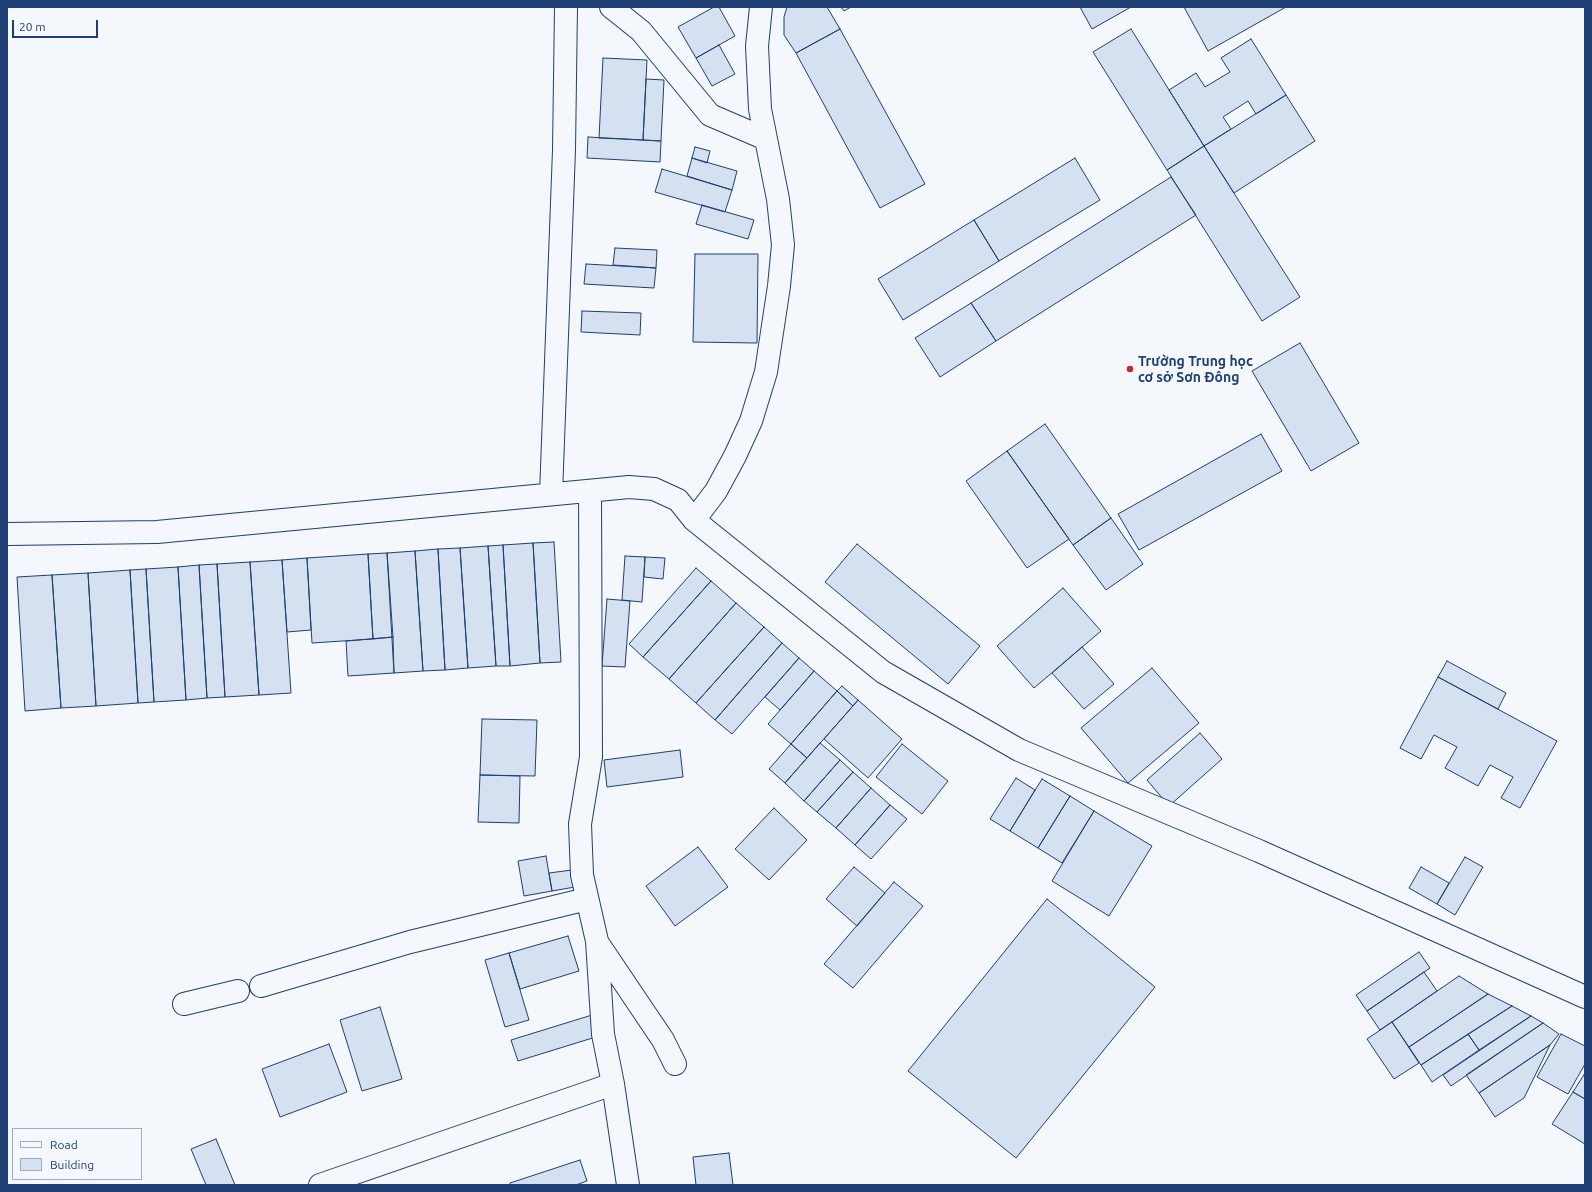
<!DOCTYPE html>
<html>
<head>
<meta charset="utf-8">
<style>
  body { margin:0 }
  #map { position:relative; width:1592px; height:1192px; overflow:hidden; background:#f4f7fb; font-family:Ubuntu,sans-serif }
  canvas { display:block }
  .frame { position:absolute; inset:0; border:8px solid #1d3f73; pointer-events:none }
  .legend { position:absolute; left:12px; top:1128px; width:130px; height:52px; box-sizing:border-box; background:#f4f7fb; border:1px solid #9eadc5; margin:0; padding:5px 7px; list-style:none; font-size:12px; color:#1d3f73 }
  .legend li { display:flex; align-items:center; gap:8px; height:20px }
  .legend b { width:20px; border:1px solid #9eadc5 }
  .scale { position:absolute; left:12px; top:20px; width:86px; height:18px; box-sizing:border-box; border:2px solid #1d3f73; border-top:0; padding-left:5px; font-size:12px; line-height:14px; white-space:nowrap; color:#1d3f73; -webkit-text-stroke:3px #f4f7fb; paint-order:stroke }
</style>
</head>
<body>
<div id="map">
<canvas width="1592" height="1192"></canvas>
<div class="frame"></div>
<ul class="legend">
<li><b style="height:5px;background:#f4f7fb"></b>Road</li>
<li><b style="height:11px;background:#d5e0f0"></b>Building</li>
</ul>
<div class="scale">20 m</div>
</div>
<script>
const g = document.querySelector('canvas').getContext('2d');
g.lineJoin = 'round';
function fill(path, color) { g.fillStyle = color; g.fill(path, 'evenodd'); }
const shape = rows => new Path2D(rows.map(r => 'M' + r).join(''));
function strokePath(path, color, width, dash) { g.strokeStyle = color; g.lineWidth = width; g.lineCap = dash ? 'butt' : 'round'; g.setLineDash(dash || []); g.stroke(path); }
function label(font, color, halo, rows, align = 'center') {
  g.font = font + ' Ubuntu,sans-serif'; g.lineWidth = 3; g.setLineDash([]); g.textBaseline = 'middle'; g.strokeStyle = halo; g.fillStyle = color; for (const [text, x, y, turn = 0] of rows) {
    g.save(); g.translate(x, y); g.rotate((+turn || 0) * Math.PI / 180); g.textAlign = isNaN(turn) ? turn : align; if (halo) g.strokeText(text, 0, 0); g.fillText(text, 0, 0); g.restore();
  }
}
const building = shape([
  [714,7,719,7,735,36,696,58,678,27,714,7],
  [787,7,827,7,840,29,796,53,784,35,784,17,787,7],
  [841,7,851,7,844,11,841,7],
  [1080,7,1131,7,1092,29,1080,7],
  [1184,7,1286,7,1208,51,1184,7],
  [840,29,925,184,880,208,796,53,840,29],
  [1131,29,1204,146,1167,170,1093,52,1131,29],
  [1251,39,1286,95,1256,114,1248,101,1223,117,1231,129,1204,146,1169,90,1196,73,1205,87,1230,72,1221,58,1251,39],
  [719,45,735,74,712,86,696,58,719,45],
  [603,58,647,60,643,140,599,138,603,58],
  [646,79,664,80,661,141,643,140,646,79],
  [1286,95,1315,141,1234,193,1204,146,1286,95],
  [588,137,661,141,660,162,587,158,588,137],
  [1204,146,1300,297,1262,321,1167,170,1204,146],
  [695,147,710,151,707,163,692,158,695,147],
  [692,158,737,171,732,190,687,176,692,158],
  [1075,158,1100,200,999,261,974,220,1075,158],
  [662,169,732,190,725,212,655,192,662,169],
  [1171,177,1196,215,996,341,971,303,1171,177],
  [702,205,754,220,748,239,696,224,702,205],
  [974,220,999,261,903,320,878,279,974,220],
  [615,248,657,250,656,268,613,265,615,248],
  [695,254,758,254,757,343,693,342,695,254],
  [586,264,656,268,654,288,584,284,586,264],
  [971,303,996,341,940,377,915,338,971,303],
  [582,311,641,313,640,335,581,332,582,311],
  [1300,343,1359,443,1311,471,1252,371,1300,343],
  [1045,424,1111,518,1073,545,1007,451,1045,424],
  [1261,434,1282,471,1139,550,1118,514,1261,434],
  [1007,451,1069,539,1027,568,966,481,1007,451],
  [1111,518,1143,564,1106,590,1073,545,1111,518],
  [554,542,561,662,540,663,533,543,554,542],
  [533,543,540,663,510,666,503,545,533,543],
  [857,544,980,646,948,684,825,582,857,544],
  [503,545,510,666,496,666,488,546,503,545],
  [488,546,496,666,468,668,460,548,488,546],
  [460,548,468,668,445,670,438,549,460,548],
  [438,549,445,670,423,671,415,551,438,549],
  [415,551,423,671,394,673,387,553,415,551],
  [387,553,393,637,373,639,368,554,387,553],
  [368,554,373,639,312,643,307,558,368,554],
  [625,556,645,557,642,602,622,600,625,556],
  [645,557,665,558,663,579,644,577,645,557],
  [307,558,311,630,287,632,282,560,307,558],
  [282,560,291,693,259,695,250,562,282,560],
  [250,562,259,695,225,697,217,564,250,562],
  [217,564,225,697,207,698,199,565,217,564],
  [199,565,207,698,186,700,178,567,199,565],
  [178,567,186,700,154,702,146,569,178,567],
  [696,568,711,581,643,657,629,644,696,568],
  [146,569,154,702,138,703,130,570,146,569],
  [130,570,138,703,96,706,88,573,130,570],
  [88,573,96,706,61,708,52,575,88,573],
  [52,575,61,708,25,711,17,577,52,575],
  [711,581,736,603,669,679,643,657,711,581],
  [1063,588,1101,631,1034,688,997,646,1063,588],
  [607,599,630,601,625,667,602,666,607,599],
  [736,603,764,627,696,703,669,679,736,603],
  [764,627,782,643,715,720,696,703,764,627],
  [393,637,394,673,348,676,346,641,393,637],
  [782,643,799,658,732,734,715,720,782,643],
  [1082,647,1114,684,1084,709,1052,673,1082,647],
  [799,658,814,671,780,710,765,697,799,658],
  [1447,661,1506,693,1498,709,1438,677,1447,661],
  [1152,668,1199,723,1128,783,1081,728,1152,668],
  [814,671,837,691,791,744,768,724,814,671],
  [1438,677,1557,741,1520,808,1501,798,1513,777,1490,765,1478,786,1445,768,1457,747,1434,735,1421,759,1400,748,1438,677],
  [842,686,858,700,853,706,837,691,842,686],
  [837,691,853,706,807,758,791,744,837,691],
  [858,700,902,739,868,778,824,739,858,700],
  [482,719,537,720,535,776,480,775,482,719],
  [1200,733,1222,759,1169,806,1147,780,1200,733],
  [820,743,840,760,804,801,785,783,820,743],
  [791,744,807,758,785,783,769,769,791,744],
  [902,744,948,781,922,814,876,777,902,744],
  [680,750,683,777,607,787,604,760,680,750],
  [840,760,853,772,817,812,804,801,840,760],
  [853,772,871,788,836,828,817,812,853,772],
  [480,775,520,776,519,823,478,822,480,775],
  [1016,778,1035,790,1010,831,990,819,1016,778],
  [1042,779,1070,796,1038,848,1010,831,1042,779],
  [871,788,890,805,855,845,836,828,871,788],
  [1070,796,1094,811,1062,863,1038,848,1070,796],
  [890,805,907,819,871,859,855,845,890,805],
  [774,808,807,840,769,880,735,849,774,808],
  [1094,811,1152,846,1109,916,1052,881,1094,811],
  [698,847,728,887,675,926,646,886,698,847],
  [546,856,552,891,524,896,518,861,546,856],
  [1465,857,1483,867,1455,915,1437,904,1465,857],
  [854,867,885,893,857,926,826,899,854,867],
  [1421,867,1449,883,1437,904,1409,888,1421,867],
  [572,870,575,887,552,891,549,873,572,870],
  [894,882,923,906,853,988,824,964,894,882],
  [1047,899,1155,987,1016,1158,908,1071,1047,899],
  [568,936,579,971,520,989,509,953,568,936],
  [1419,952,1430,968,1367,1011,1356,995,1419,952],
  [509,953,529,1020,505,1027,485,960,509,953],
  [1424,972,1437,991,1380,1030,1367,1011,1424,972],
  [1459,976,1488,994,1409,1047,1392,1022,1459,976],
  [1488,994,1512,1006,1421,1065,1409,1047,1488,994],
  [1512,1006,1531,1016,1479,1050,1468,1034,1512,1006],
  [380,1007,402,1079,362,1091,340,1020,380,1007],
  [592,1015,599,1036,518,1061,511,1040,592,1015],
  [1531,1016,1543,1023,1451,1086,1443,1075,1531,1016],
  [1392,1022,1419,1063,1394,1079,1367,1039,1392,1022],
  [1543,1023,1559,1034,1550,1045,1479,1093,1466,1075,1543,1023],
  [1468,1034,1479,1050,1432,1082,1421,1065,1468,1034],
  [1561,1034,1585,1046,1585,1064,1568,1094,1537,1077,1561,1034],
  [329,1044,347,1092,280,1117,262,1069,329,1044],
  [1550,1045,1524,1098,1495,1117,1479,1093,1550,1045],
  [1585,1073,1585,1099,1573,1092,1585,1073],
  [1573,1092,1585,1099,1585,1144,1552,1124,1573,1092],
  [216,1139,235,1185,206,1185,191,1149,216,1139],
  [729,1153,733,1185,696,1185,693,1157,729,1153],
  [580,1160,587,1181,576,1185,510,1185,510,1183,580,1160]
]);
const minor = shape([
  [611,7,641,31,710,115,766,139],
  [590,491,591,757,580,824,582,875,597,941,603,1034,613,1084,628,1185],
  [551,494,564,150,566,7],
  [694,520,716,491,735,456,751,421,766,372,779,286,783,245,778,199,760,109,757,46,761,7],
  [7,534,157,532,629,487,654,489,678,500,694,520,883,672,1019,750,1259,851,1585,997],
  [597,942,663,1040,675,1064],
  [261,986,410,942,587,899],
  [184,1004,238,991],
  [320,1185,613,1084]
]);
const markers = [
  [1130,369,4,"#c62828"]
];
const poiNames = [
  ["Trường Trung học",1138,361],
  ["cơ sở Sơn Đông",1138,377]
];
fill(building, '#d5e0f0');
strokePath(building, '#1d3f73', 1);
strokePath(minor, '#1d3f73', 24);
strokePath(minor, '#f4f7fb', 22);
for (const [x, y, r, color] of markers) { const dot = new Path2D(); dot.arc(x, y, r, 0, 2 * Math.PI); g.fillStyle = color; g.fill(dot); strokePath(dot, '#f4f7fb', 1.5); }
label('bold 14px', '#1d3f73', '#f4f7fb', poiNames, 'left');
</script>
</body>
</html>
